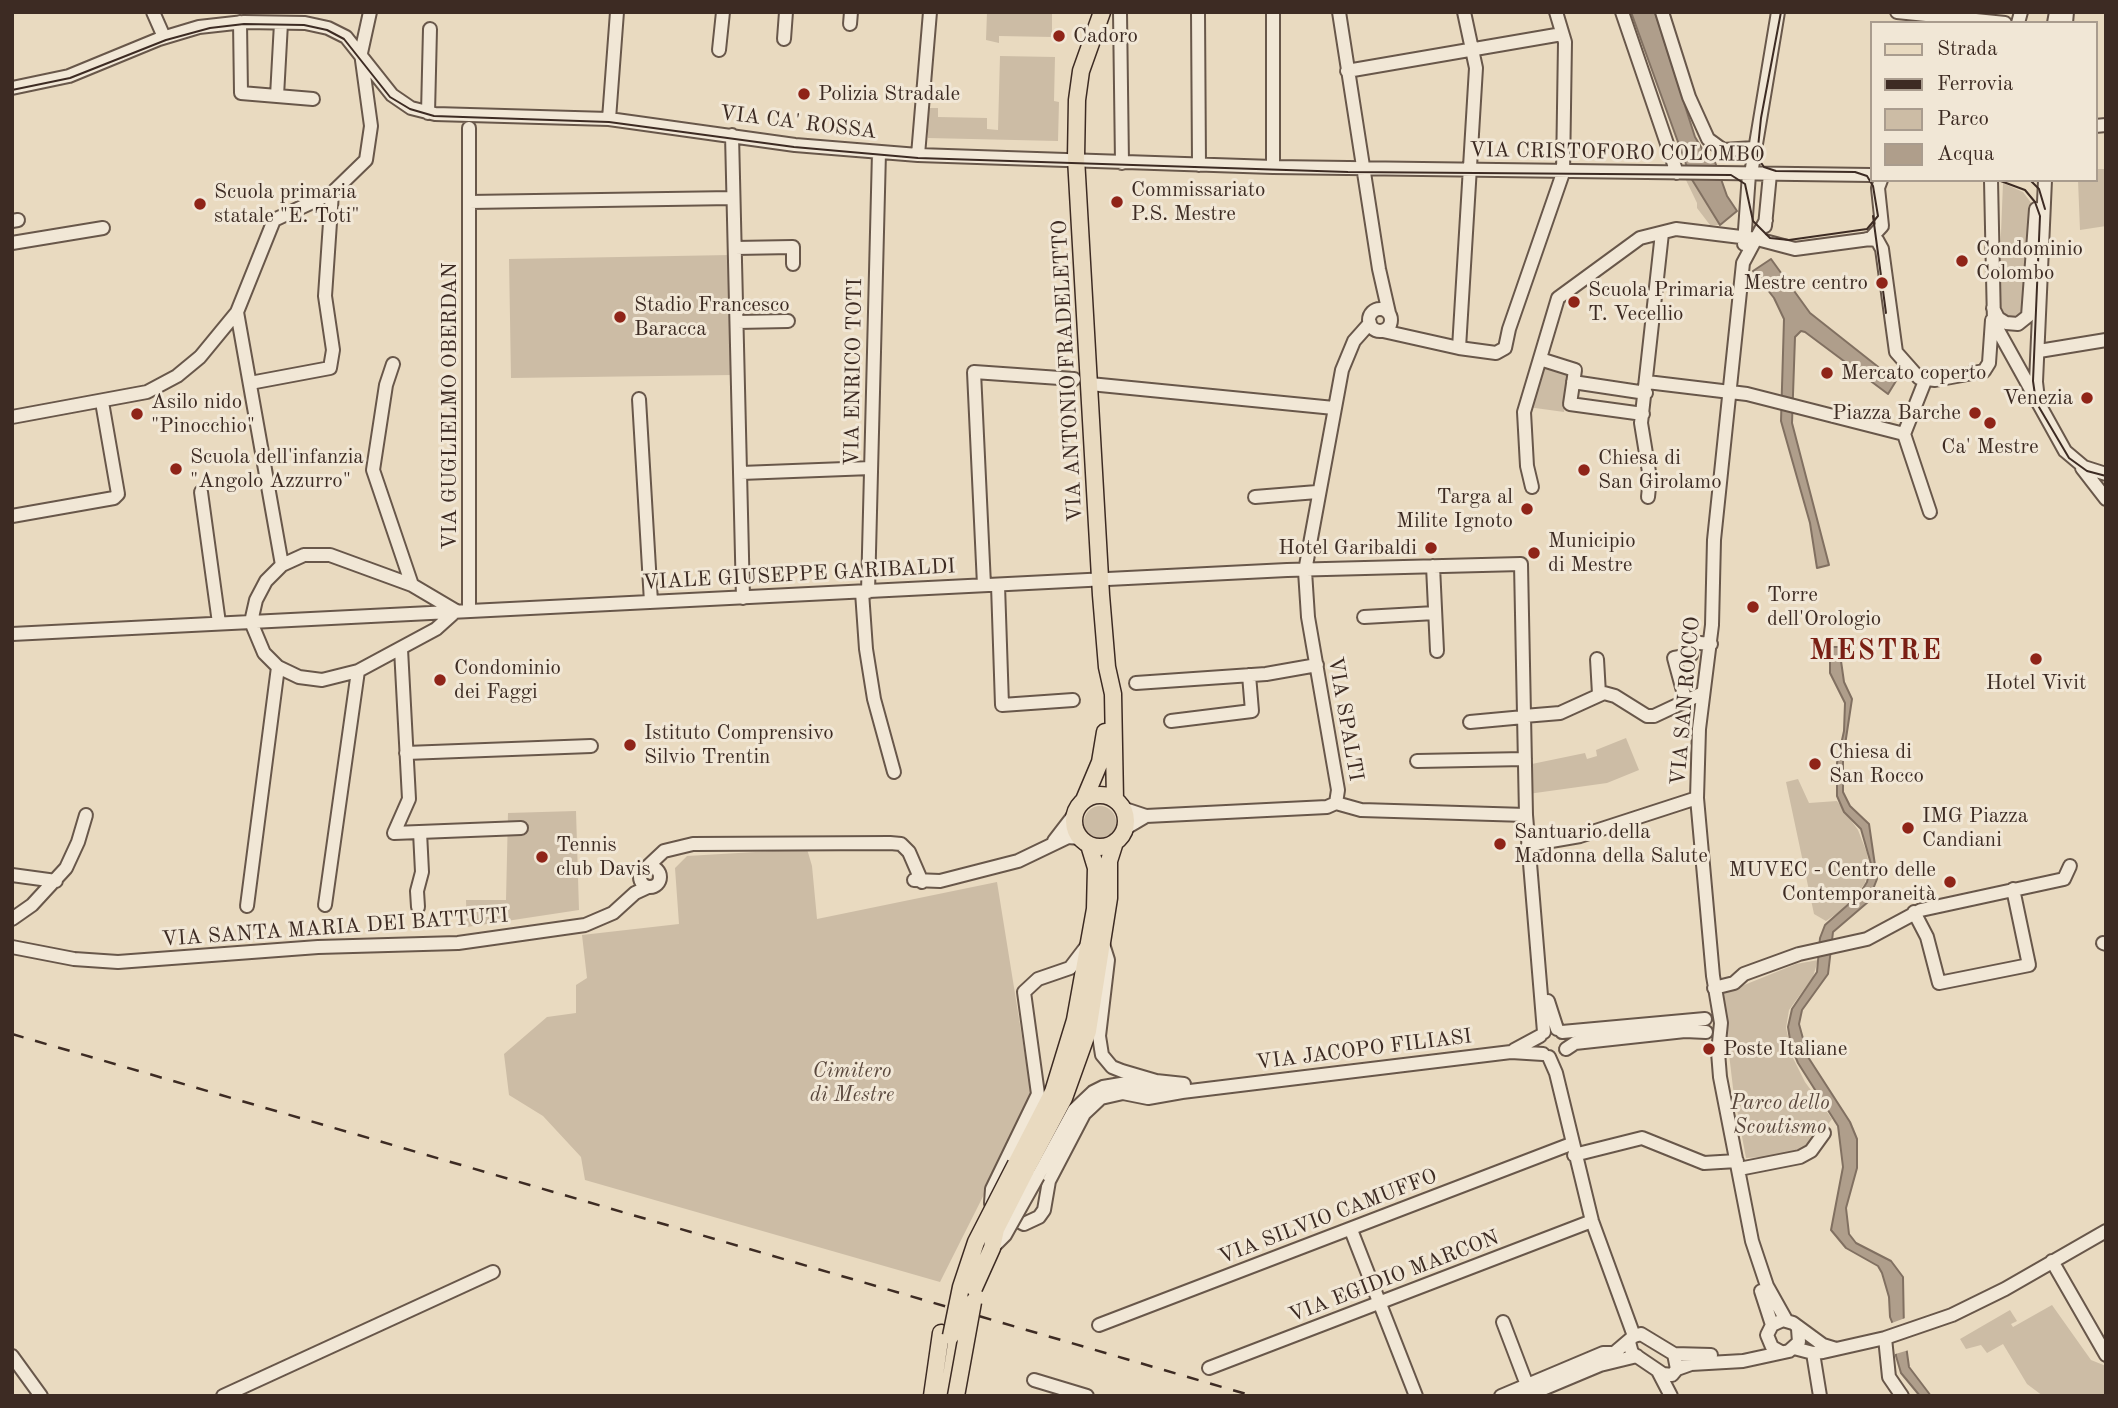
<!DOCTYPE html>
<html>
<head>
<meta charset="utf-8">
<style>
  body { margin:0 }
  #map { position:relative; width:2118px; height:1408px; overflow:hidden; background:#e9dac0; font-family:"Old Standard TT",serif }
  canvas { display:block }
  .frame { position:absolute; inset:0; border:14px solid #3d2b23; pointer-events:none }
  .legend { position:absolute; left:1870px; top:21px; width:228px; height:161px; box-sizing:border-box; background:#f1e7d6; border:2px solid #a99c8e; margin:0; padding:9px 12px; list-style:none; font-size:21px; color:#3d2b23 }
  .legend li { display:flex; align-items:center; gap:14px; height:35px }
  .legend b { width:35px; border:2px solid #a99c8e }
</style>
</head>
<body>
<div id="map">
<canvas width="2118" height="1408"></canvas>
<div class="frame"></div>
<ul class="legend">
<li><b style="height:9px;background:#e9dac0"></b>Strada</li>
<li><b style="height:9px;background:#3d2b23"></b>Ferrovia</li>
<li><b style="height:19px;background:#ccbca5"></b>Parco</li>
<li><b style="height:19px;background:#af9e8b"></b>Acqua</li>
</ul>
</div>
<script>
const g = document.querySelector('canvas').getContext('2d');
g.lineJoin = 'round';
function fill(path, color) { g.fillStyle = color; g.fill(path, 'evenodd'); }
const shape = rows => new Path2D(rows.map(r => 'M' + r).join(''));
function strokePath(path, color, width, dash) { g.strokeStyle = color; g.lineWidth = width; g.lineCap = dash ? 'butt' : 'round'; g.setLineDash(dash || []); g.stroke(path); }
function label(font, color, halo, rows, align = 'center') {
  g.font = font + ' "Old Standard TT",serif'; g.lineWidth = 6; g.setLineDash([]); g.textBaseline = 'middle'; g.strokeStyle = halo; g.fillStyle = color; for (const [text, x, y, turn = 0] of rows) {
    g.save(); g.translate(x, y); g.rotate((+turn || 0) * Math.PI / 180); g.textAlign = isNaN(turn) ? turn : align; if (halo) g.strokeText(text, 0, 0); g.fillText(text, 0, 0); g.restore();
  }
}
const green = shape([
  [987,12,1052,12,1052,37,999,36,999,43,986,40],
  [1000,56,1055,57,1054,101,1059,102,1058,141,928,138,928,108,938,108,938,117,987,118,987,129,998,130],
  [2095,169,2106,169,2106,226,2080,230,2078,180,2095,180],
  [1685,178,1691,178,1720,225,1710,225,1697,208,1697,203],
  [2003,183,2023,192,2032,204,2026,308,2020,318,2005,319,1998,309],
  [730,255,732,375,511,378,509,259],
  [1541,365,1571,372,1564,412,1528,407],
  [1626,738,1639,770,1607,783,1528,794,1527,765,1585,753,1587,759,1597,756,1596,750],
  [1798,779,1809,803,1837,801,1858,830,1867,853,1869,867,1865,883,1849,905,1826,921,1814,914,1786,782],
  '1084 822a16 16 0 1 1 32 0a16 16 0 1 1-32 0Z',
  [576,811,579,910,467,927,466,900,506,900,508,813],
  [807,849,812,866,817,919,997,882,1032,1099,940,1282,585,1180,581,1157,543,1116,509,1095,504,1054,547,1017,576,1013,576,985,587,978,582,935,679,924,675,868,687,856],
  [1818,960,1813,977,1789,1010,1786,1028,1793,1058,1805,1082,1832,1119,1809,1149,1799,1155,1746,1158,1733,1088,1722,994,1796,964],
  [2052,1305,2091,1360,2106,1366,2106,1396,2043,1396,2027,1384,2003,1344,1987,1353,1981,1345,1966,1349,1960,1339,2010,1310,2017,1321,2011,1324,2013,1327]
]);
const water = shape([
  [1631,12,1655,12,1695,137,1707,157,1715,162,1727,196,1737,211,1720,225,1691,178,1631,12],
  [1771,259,1810,313,1896,381,1888,394,1805,332,1801,331,1795,337,1792,423,1829,565,1817,568,1810,523,1781,421,1784,319,1774,298,1753,271,1771,259],
  [1830,647,1839,647,1844,682,1852,699,1843,758,1843,792,1850,806,1869,824,1877,879,1868,902,1833,932,1828,974,1802,1010,1799,1024,1808,1057,1850,1122,1857,1139,1857,1168,1846,1208,1849,1234,1856,1243,1891,1261,1903,1277,1904,1331,1909,1367,1931,1396,1920,1396,1901,1373,1896,1356,1896,1332,1890,1317,1889,1297,1882,1273,1878,1266,1846,1248,1831,1230,1843,1167,1838,1126,1798,1063,1791,1046,1788,1027,1792,1009,1817,972,1820,938,1825,925,1859,895,1867,882,1871,864,1861,829,1844,812,1837,796,1837,763,1844,731,1845,703,1830,673,1830,647]
]);
const pier = shape([
  [1908,1317,1909,1350,1892,1355,1892,1333,1889,1324]
]);
const minor = shape([
  [153,12,164,37],
  [1120,12,1122,163],
  [1198,12,1199,165],
  [1273,12,1273,167],
  [1339,12,1379,269,1389,313],
  [1622,12,1677,173],
  [1662,12,1689,97,1708,139,1723,150,1754,148],
  [1897,12,2005,23],
  [240,22,241,93,313,99],
  [2018,23,2021,12],
  [2054,23,2056,12],
  [2066,23,2067,12],
  [850,24,851,12],
  [784,39,786,12],
  [719,50,723,12],
  [1347,71,1562,34],
  [12,88,69,76,159,39,199,27,244,22,305,23,328,28,346,37,392,95,411,108,435,114,609,119,795,145,918,155,1273,167,1871,175],
  [277,96,281,23],
  [428,113,430,29],
  [609,119,617,12],
  [2095,126,2106,125],
  [732,135,743,598],
  [918,155,930,12],
  [1751,174,1778,12],
  [1991,180,1994,323,2065,451,2084,467,2106,474],
  [469,202,733,198],
  [1766,220,1743,263,1714,540,1712,625,1699,729,1697,798,1713,976,1721,1023,1718,1052,1720,1077,1752,1241,1767,1286,1786,1320],
  [12,221,18,220],
  [1765,226,1770,174],
  [1867,239,1877,240,1882,249,1896,352,1919,378,1935,380,1984,371,1989,363,1992,320],
  [12,243,103,228],
  [1744,244,1749,174],
  [735,248,793,247,793,264],
  [1993,308,1998,318,2006,323,2018,324,2028,316,2036,209],
  '1369 320a11 11 0 1 1 22 0a11 11 0 1 1-22 0Z',
  [237,312,282,565],
  [737,322,788,321],
  [1383,331,1459,348,1496,353,1505,348,1509,329,1563,173,1565,42,1556,12],
  [1459,348,1476,68,1464,12],
  [2039,351,2106,340],
  [1540,359,1575,370,1570,404,1643,414],
  [393,364,386,385,373,470,412,585],
  [1925,381,1904,434,1930,512],
  [1573,382,1646,393],
  [1647,382,1747,394,1904,434],
  [250,383,330,368,333,350,325,296,332,193],
  [1090,384,1334,408],
  [639,399,651,602],
  [2038,399,2036,382,2045,180],
  [12,417,147,392,177,376,200,357,237,312,274,220,332,193,366,160,371,126,361,53,370,12],
  [2082,468,2106,499],
  [741,473,871,468],
  [1532,487,1527,466,1524,412,1558,298,1640,238,1676,229,1757,239,1795,249,1870,239,1882,226,1878,188,1881,180],
  [201,492,219,623],
  [1255,497,1317,492],
  [1648,497,1650,478,1641,423,1662,233],
  [12,516,114,498,118,494,102,402],
  [304,555,330,555,412,585,456,611,436,629,358,671,322,680,299,677,278,667,264,653,251,622,256,600,266,581,282,565,304,555],
  [1433,566,1437,651],
  [984,585,974,372,1074,379],
  [998,585,1002,705,1073,700],
  [862,592,866,649,874,699,894,772],
  [868,592,879,152],
  [469,611,469,128],
  [1364,617,1435,613],
  [12,634,1287,570,1521,564,1526,815,1544,1032],
  [401,649,409,799,394,833,521,828],
  [1597,659,1599,694],
  [1136,683,1266,674,1317,665],
  [1686,702,1674,658,1691,655,1689,642,1711,644],
  [1524,716,1560,713,1604,693,1615,696,1647,716,1654,716,1703,693],
  [1171,721,1252,711,1249,675],
  [1470,722,1524,717],
  [406,753,591,746],
  [1417,761,1525,759],
  [1336,803,1338,790,1308,617,1305,571,1342,370,1354,341,1370,323],
  [1336,803,1361,810,1526,815],
  [1122,808,1146,816,1327,807,1336,803],
  [1124,829,1146,816],
  [1054,841,1074,815],
  [1528,845,1580,836,1697,798],
  [647,867,664,851,693,844,890,843,901,844,909,852,922,882],
  '640 877a10 10 0 1 1 20 0a10 10 0 1 1-20 0Z',
  [12,875,56,881],
  [914,880,940,881,1018,861,1068,837,1080,838],
  [325,905,358,671],
  [247,906,278,667],
  [418,907,417,891,422,872,420,832],
  [1914,912,1927,937,1939,983,2029,965,2013,889],
  [12,919,32,905,66,868,78,842,86,815],
  [2103,943,2106,944],
  [1103,944,1108,960,1099,1036,1102,1055,1112,1067,1122,1071,1156,1081,1184,1084],
  [12,947,74,959,118,962,318,947,458,943,585,925,613,913,635,893,648,887],
  [1086,947,1070,968,1038,979,1024,992,1038,1094,992,1189,991,1203,994,1209,1024,1224,1039,1217,1044,1210,1049,1181,1084,1114,1101,1098,1123,1093,1148,1098,1182,1092],
  [1714,988,1734,983,1744,974,1799,954,1867,939,1921,910,2064,879,2070,866],
  [1548,1001,1557,1029],
  [1562,1032,1705,1019],
  [1566,1049,1575,1043,1685,1031,1706,1032],
  [1514,1050,1540,1036],
  [1549,1057,1556,1073,1592,1221,1634,1336],
  [1574,1155,1642,1138,1704,1163,1737,1161],
  [1739,1169,1800,1157,1811,1151,1824,1133],
  [1038,1176,1074,1110,1093,1092,1103,1087,1127,1083,1182,1092,1511,1052,1543,1054],
  [1351,1230,1416,1396],
  [2052,1261,2106,1355],
  [1761,1291,1772,1325],
  [1503,1322,1527,1385],
  [1099,1325,1571,1144],
  [1885,1338,1889,1377,1902,1396],
  [1794,1348,1813,1353,1823,1352,1885,1338,1952,1315,2005,1289,2106,1231],
  [1781,1352,1772,1347,1767,1335,1772,1325,1783,1320,1793,1323,1823,1345,1836,1349],
  [1813,1353,1820,1396],
  [1674,1354,1711,1355],
  [12,1356,41,1396],
  [1600,1365,1634,1336,1641,1334,1674,1354,1677,1369,1672,1375,1663,1374,1632,1353,1629,1342],
  [1209,1368,1592,1221],
  [1677,1369,1691,1364,1743,1361,1789,1351,1799,1342,1798,1329],
  [1658,1371,1671,1396],
  [1034,1380,1087,1396],
  [223,1396,493,1272],
  [1501,1396,1603,1353,1611,1353],
  [1526,1396,1600,1365,1637,1356]
]);
const major = shape([
  [1102,12,1081,71,1077,100,1076,158,1101,595,1107,667,1113,694,1115,800],
  '1074 821a26 26 0 1 1 52 0a26 26 0 1 1-52 0Z',
  [1084,800,1100,762,1105,732],
  [1016,1164,1053,1092,1075,1020,1095,909,1096,868,1089,845],
  [1026,1170,1064,1098,1088,1031,1109,898,1109,861,1115,842],
  [932,1396,941,1333],
  [948,1396,957,1337]
]);
const tram = shape([
  [12,90,70,78,166,40,210,28,244,24,304,25,327,30,344,39,390,97,410,109,434,116,609,122,794,147,918,158,1348,172,1731,175,1745,184,1753,221,1770,238,1789,240,1867,229,1878,216,1873,186,1867,176,1855,172,1776,171,1764,167,1757,157,1761,118,1781,12],
  [1998,180,2025,190,2035,202,2040,216,2033,381,2036,402,2069,458,2087,471,2106,476],
  [2030,180,2039,189,2045,209],
  [1873,216,1886,313]
]);
const rail = shape([
  [12,1034,1253,1396]
]);
const minorBridge = shape([
  [992,1248,1005,1235,1038,1176]
]);
const majorBridge = shape([
  [974,1288,992,1248,996,1229,1026,1170],
  [951,1336,961,1287,976,1242,1016,1164],
  [956,1396,973,1302]
]);
const markers = [
  [1059,36,7,"#8f2418"],
  [804,94,7,"#8f2418"],
  [1117,202,7,"#8f2418"],
  [200,204,7,"#8f2418"],
  [1962,261,7,"#8f2418"],
  [1882,283,7,"#8f2418"],
  [1574,302,7,"#8f2418"],
  [620,317,7,"#8f2418"],
  [1827,373,7,"#8f2418"],
  [2087,398,7,"#8f2418"],
  [1975,413,7,"#8f2418"],
  [137,414,7,"#8f2418"],
  [1990,423,7,"#8f2418"],
  [176,469,7,"#8f2418"],
  [1584,470,7,"#8f2418"],
  [1527,509,7,"#8f2418"],
  [1431,548,7,"#8f2418"],
  [1534,553,7,"#8f2418"],
  [1753,607,7,"#8f2418"],
  [2036,659,7,"#8f2418"],
  [440,680,7,"#8f2418"],
  [630,745,7,"#8f2418"],
  [1815,764,7,"#8f2418"],
  [1908,828,7,"#8f2418"],
  [1500,844,7,"#8f2418"],
  [542,857,7,"#8f2418"],
  [1950,882,7,"#8f2418"],
  [1709,1049,7,"#8f2418"]
];
const poiNames = [
  ["Cadoro",1073,36],
  ["Polizia Stradale",818,94],
  ["Commissariato",1131,190],
  ["P.S. Mestre",1131,214],
  ["Scuola primaria",214,192],
  ["statale \"E. Toti\"",214,216],
  ["Condominio",1976,249],
  ["Colombo",1976,273],
  ["Mestre centro",1868,283,"right"],
  ["Scuola Primaria",1588,290],
  ["T. Vecellio",1588,314],
  ["Stadio Francesco",634,305],
  ["Baracca",634,329],
  ["Mercato coperto",1841,373],
  ["Venezia",2073,398,"right"],
  ["Asilo nido",151,402],
  ["\"Pinocchio\"",151,426],
  ["Piazza Barche",1961,413,"right"],
  ["Ca' Mestre",1990,447,"center"],
  ["Scuola dell'infanzia",190,457],
  ["\"Angolo Azzurro\"",190,481],
  ["Chiesa di",1598,458],
  ["San Girolamo",1598,482],
  ["Targa al",1513,497,"right"],
  ["Milite Ignoto",1513,521,"right"],
  ["Municipio",1548,541],
  ["di Mestre",1548,565],
  ["Hotel Garibaldi",1417,548,"right"],
  ["Torre",1767,595],
  ["dell'Orologio",1767,619],
  ["Condominio",454,668],
  ["dei Faggi",454,692],
  ["Hotel Vivit",2036,683,"center"],
  ["Istituto Comprensivo",644,733],
  ["Silvio Trentin",644,757],
  ["Chiesa di",1829,752],
  ["San Rocco",1829,776],
  ["IMG Piazza",1922,816],
  ["Candiani",1922,840],
  ["Santuario della",1514,832],
  ["Madonna della Salute",1514,856],
  ["Tennis",556,845],
  ["club Davis",556,869],
  ["MUVEC - Centro delle",1936,870,"right"],
  ["Contemporaneità",1936,894,"right"],
  ["Poste Italiane",1723,1049]
];
const streetNames = [
  ["VIA CA' ROSSA",798,123,7],
  ["VIA CRISTOFORO COLOMBO",1617,153,1],
  ["VIA ANTONIO FRADELETTO",1068,371,-93],
  ["VIA ENRICO TOTI",854,372,-89],
  ["VIA GUGLIELMO OBERDAN",450,406,-90],
  ["VIALE GIUSEPPE GARIBALDI",799,575,-3],
  ["VIA SAN ROCCO",1686,701,-85],
  ["VIA SPALTI",1345,719,80],
  ["VIA SANTA MARIA DEI BATTUTI",335,928,-4],
  ["VIA JACOPO FILIASI",1364,1050,-7],
  ["VIA SILVIO CAMUFFO",1328,1217,-21],
  ["VIA EGIDIO MARCON",1394,1277,-21]
];
const parkNames = [
  ["Cimitero",852,1071],
  ["di Mestre",852,1095],
  ["Parco dello",1780,1103],
  ["Scoutismo",1780,1127]
];
const districtNames = [
  ["MESTRE",1876,652]
];
fill(green, '#ccbca5');
fill(water, '#af9e8b');
strokePath(water, '#817061', 2);
fill(pier, '#e9dac0');
strokePath(minor, '#68574a', 16);
strokePath(major, '#3d2b23', 19);
strokePath(minor, '#f1e7d6', 12);
strokePath(major, '#e9dac0', 16);
strokePath(tram, '#3d2b23', 2);
strokePath(rail, '#3d2b23', 2.5, [12, 12]);
strokePath(minorBridge, '#68574a', 16, []);
strokePath(majorBridge, '#3d2b23', 19, []);
strokePath(minorBridge, '#f1e7d6', 12);
strokePath(majorBridge, '#e9dac0', 16);
for (const [x, y, r, color] of markers) { const dot = new Path2D(); dot.arc(x, y, r, 0, 2 * Math.PI); g.fillStyle = color; g.fill(dot); strokePath(dot, '#f1e7d6', 2.5); }
label('21px', '#3d2b23', '#f1e7d6', poiNames, 'left');
label('21px', '#3d2b23', '#f1e7d6', streetNames);
label('italic 21px', '#5a483d', '#f1e7d6', parkNames);
g.letterSpacing = '2px';
label('bold 28px', '#7a1f14', '#f1e7d6', districtNames);
g.letterSpacing = '0px';
</script>
</body>
</html>
